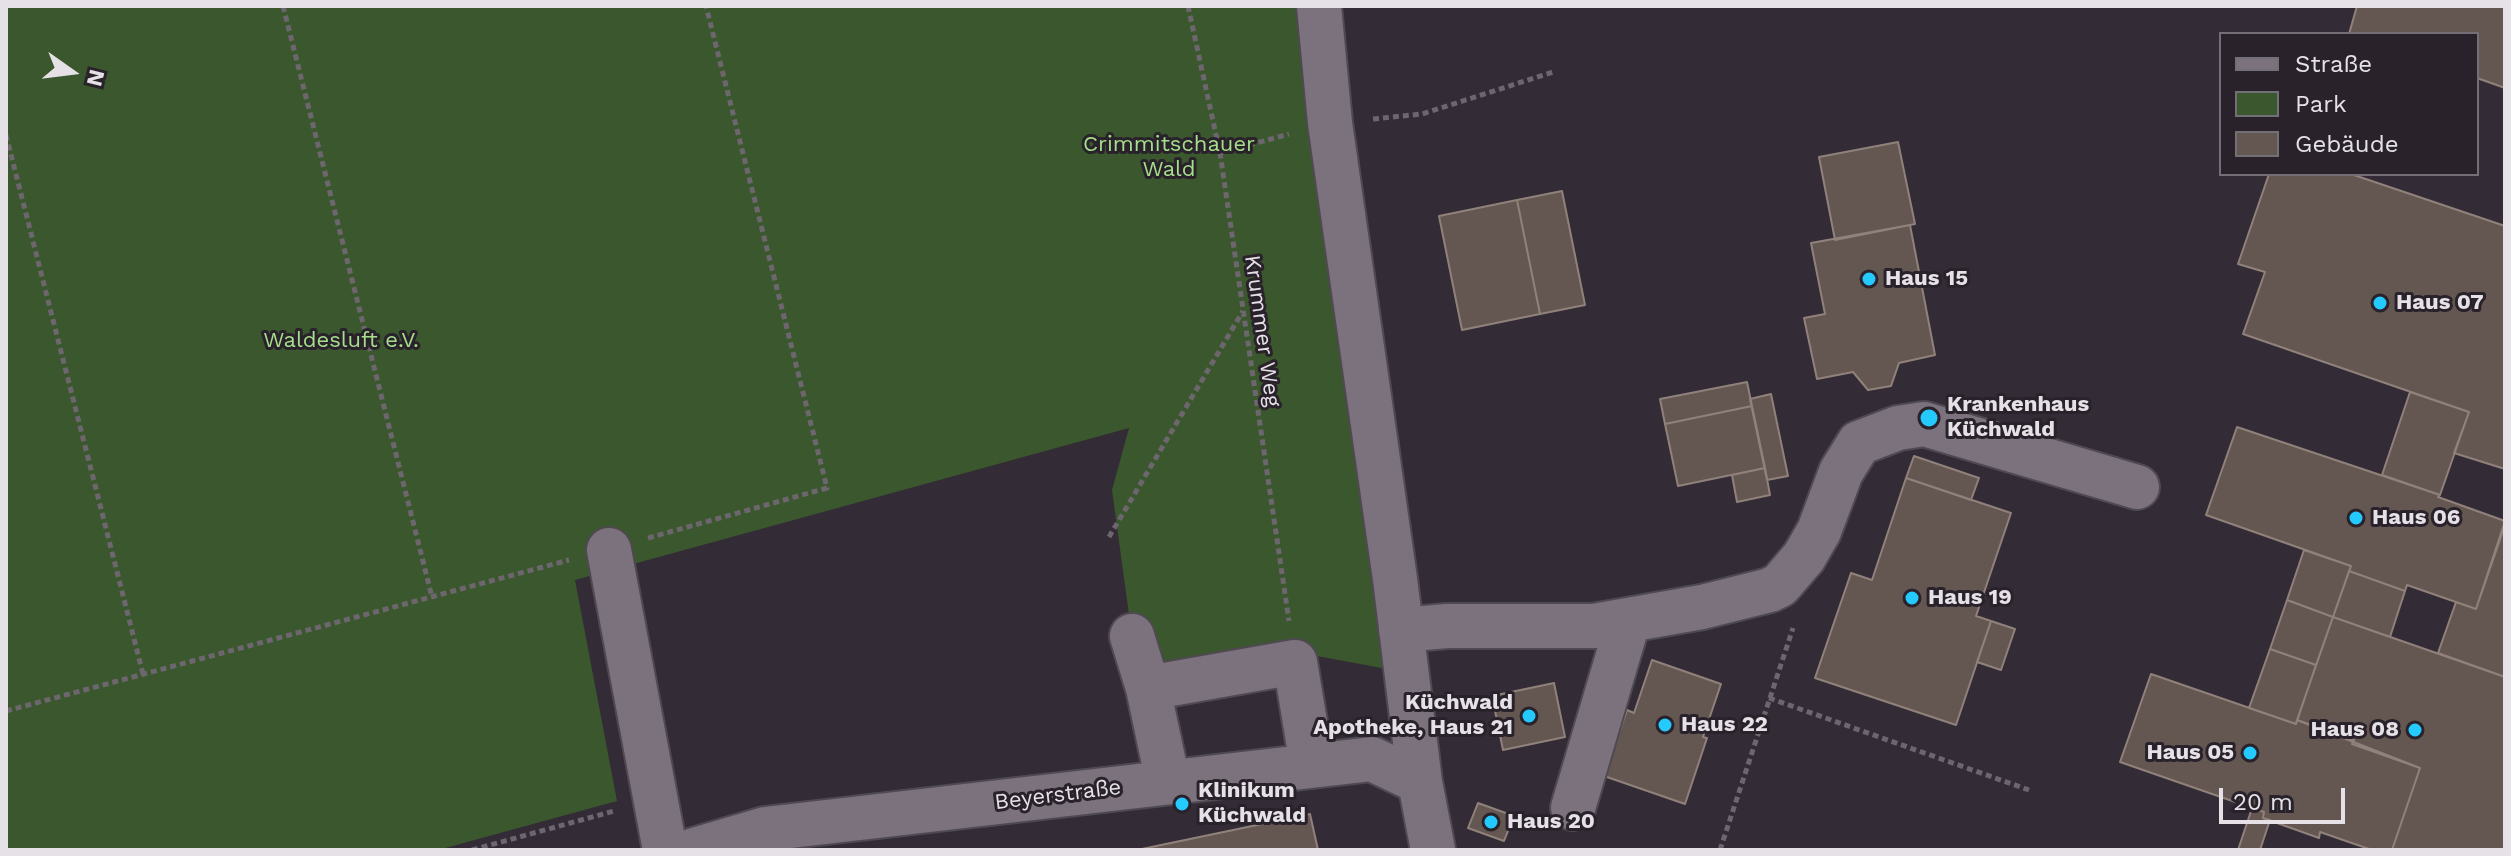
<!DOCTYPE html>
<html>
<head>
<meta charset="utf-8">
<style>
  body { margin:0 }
  #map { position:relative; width:2511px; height:856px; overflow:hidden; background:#332b35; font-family:"Work Sans",sans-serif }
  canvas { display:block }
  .frame { position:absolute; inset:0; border:8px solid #e5e1e7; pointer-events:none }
  .legend { position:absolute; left:2219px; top:32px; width:260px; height:144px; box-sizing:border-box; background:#29222b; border:2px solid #746e76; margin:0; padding:10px 14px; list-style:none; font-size:24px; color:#e5e1e7 }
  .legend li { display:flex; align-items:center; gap:16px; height:40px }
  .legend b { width:40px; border:2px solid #746e76 }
  .north { position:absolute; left:32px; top:32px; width:80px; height:80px; -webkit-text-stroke:6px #29222b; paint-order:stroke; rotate:104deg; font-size:22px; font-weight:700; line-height:32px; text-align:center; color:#e5e1e7 }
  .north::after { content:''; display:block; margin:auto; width:28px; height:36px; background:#e5e1e7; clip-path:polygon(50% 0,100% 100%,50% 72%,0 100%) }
  .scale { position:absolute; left:2219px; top:788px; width:126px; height:36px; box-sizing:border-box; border:4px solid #e5e1e7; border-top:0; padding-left:10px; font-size:24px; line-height:28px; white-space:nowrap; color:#e5e1e7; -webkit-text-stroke:6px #29222b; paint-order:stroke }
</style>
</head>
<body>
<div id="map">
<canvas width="2511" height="856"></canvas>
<div class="frame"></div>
<ul class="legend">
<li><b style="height:10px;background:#7b727d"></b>Straße</li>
<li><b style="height:22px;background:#3b572d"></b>Park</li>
<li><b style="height:22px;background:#645751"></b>Gebäude</li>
</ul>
<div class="north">N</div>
<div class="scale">20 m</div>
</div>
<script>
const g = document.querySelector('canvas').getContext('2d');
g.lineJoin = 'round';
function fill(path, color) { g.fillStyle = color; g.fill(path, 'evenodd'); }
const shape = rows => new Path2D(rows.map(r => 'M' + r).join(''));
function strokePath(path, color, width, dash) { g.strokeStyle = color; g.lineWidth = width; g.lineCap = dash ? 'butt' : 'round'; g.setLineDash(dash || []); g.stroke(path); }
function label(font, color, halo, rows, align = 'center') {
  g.font = font + ' "Work Sans",sans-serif'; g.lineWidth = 6; g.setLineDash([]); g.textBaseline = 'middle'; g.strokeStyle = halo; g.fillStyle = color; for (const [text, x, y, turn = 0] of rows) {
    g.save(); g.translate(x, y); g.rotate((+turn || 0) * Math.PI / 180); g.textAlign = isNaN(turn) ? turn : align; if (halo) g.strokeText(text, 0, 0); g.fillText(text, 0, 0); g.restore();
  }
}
const green = shape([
  [6,6,1298,6,1387,669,1279,649,1138,681,1112,490,1129,428,575,580,617,801,438,850,6,850]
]);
const building = shape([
  [2357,6,2505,6,2505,88,2477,78,2477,34,2349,34,2357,6],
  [1898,142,1915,224,1835,240,1819,157,1898,142],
  [2269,174,2351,174,2505,226,2505,469,2454,453,2469,412,2243,334,2265,272,2238,264,2269,174],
  [1562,191,1585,305,1540,314,1517,200,1562,191],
  [1517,200,1540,314,1462,330,1439,216,1517,200],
  [1910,225,1935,355,1899,363,1891,386,1868,390,1853,372,1817,379,1804,318,1825,314,1811,243,1910,225],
  [1747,382,1752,406,1665,424,1660,399,1747,382],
  [2410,392,2469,412,2440,495,2382,475,2410,392],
  [1771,394,1788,476,1767,480,1750,399,1771,394],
  [1752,406,1765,468,1678,486,1665,424,1752,406],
  [2237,427,2440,495,2438,497,2505,521,2476,609,2407,585,2405,591,2349,571,2351,566,2206,515,2237,427],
  [1914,456,1979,478,1971,500,1906,478,1914,456],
  [1765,468,1770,495,1737,502,1732,475,1765,468],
  [1906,478,2011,513,1976,616,1991,621,1956,725,1815,678,1851,573,1872,580,1906,478],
  [2505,525,2505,677,2438,653,2456,602,2476,609,2505,525],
  [2304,550,2351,566,2333,617,2287,600,2304,550],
  [2349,571,2405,591,2390,637,2333,617,2349,571],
  [2287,600,2333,617,2316,665,2270,649,2287,600],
  [2333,617,2505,677,2505,850,2392,850,2420,768,2297,720,2333,617],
  [1991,621,2015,629,2001,670,1977,662,1991,621],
  [2270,649,2316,665,2296,724,2249,708,2270,649],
  [1652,660,1721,684,1703,737,1707,738,1685,804,1604,776,1627,710,1634,713,1652,660],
  [2151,674,2296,724,2297,720,2354,740,2352,744,2420,768,2392,850,2372,850,2320,832,2319,838,2263,818,2264,812,2120,762,2151,674],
  [1554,683,1565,737,1503,750,1492,696,1554,683],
  [1478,803,1514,816,1504,841,1468,828,1478,803],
  [2252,808,2264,812,2263,818,2270,820,2260,850,2238,850,2252,808],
  [1310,814,1318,850,1137,850,1310,814]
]);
const path = shape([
  [283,6,432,597],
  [1188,6,1220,153,1289,621],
  [1373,119,1422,114,1553,72],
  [6,135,143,674],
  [1220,153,1289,134],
  [1109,537,1243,311],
  [648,538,827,488,706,6],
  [1769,698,2029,790],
  [6,711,569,560],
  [472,850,614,811],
  [1720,850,1793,628]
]);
const minor = shape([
  [1319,6,1330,123,1395,579,1420,782,1433,850],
  [609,550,665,850],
  [1401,630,1447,626,1594,626,1702,607,1770,590,1780,585,1804,557,1819,531,1841,472,1859,443,1898,428,1924,424,2137,487],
  [1132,636,1148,688,1168,782],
  [1148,688,1295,662,1312,765],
  [1573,808,1628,622],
  [694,850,765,829,1372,759,1420,782]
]);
const markers = [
  [1869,279,8,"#24c9fe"],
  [2380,303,8,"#24c9fe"],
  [1929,418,10,"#24c9fe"],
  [2356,518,8,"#24c9fe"],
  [1912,598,8,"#24c9fe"],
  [1529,716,8,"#24c9fe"],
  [1665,725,8,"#24c9fe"],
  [2415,730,8,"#24c9fe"],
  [2250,753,8,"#24c9fe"],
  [1182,804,8,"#24c9fe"],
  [1491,822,8,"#24c9fe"]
];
const parkNames = [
  ["Crimmitschauer",1169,145],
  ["Wald",1169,170],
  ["Waldesluft e.V.",341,341]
];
const poiNames = [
  ["Haus 15",1885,279],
  ["Haus 07",2396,303],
  ["Krankenhaus",1947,405],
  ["Küchwald",1947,430],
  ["Haus 06",2372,518],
  ["Haus 19",1928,598],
  ["Küchwald",1513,703,"right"],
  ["Apotheke, Haus 21",1513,728,"right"],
  ["Haus 22",1681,725],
  ["Haus 08",2399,730,"right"],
  ["Haus 05",2234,753,"right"],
  ["Klinikum",1198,791],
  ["Küchwald",1198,816],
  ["Haus 20",1507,822]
];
const streetNames = [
  ["Krummer Weg",1262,331,82],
  ["Beyerstraße",1058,795,-7]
];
fill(green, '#3b572d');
fill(building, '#645751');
strokePath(building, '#90827b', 2);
strokePath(minor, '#4f4951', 48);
strokePath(path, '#6d666f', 5, [6, 4]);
strokePath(minor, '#7b727d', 44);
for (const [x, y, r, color] of markers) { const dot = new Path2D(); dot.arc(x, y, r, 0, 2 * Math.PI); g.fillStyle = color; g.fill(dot); strokePath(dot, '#29222b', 3); }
label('22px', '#a5df8b', '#29222b', parkNames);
label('bold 22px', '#e5e1e7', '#29222b', poiNames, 'left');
label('22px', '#e5e1e7', '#29222b', streetNames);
</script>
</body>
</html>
